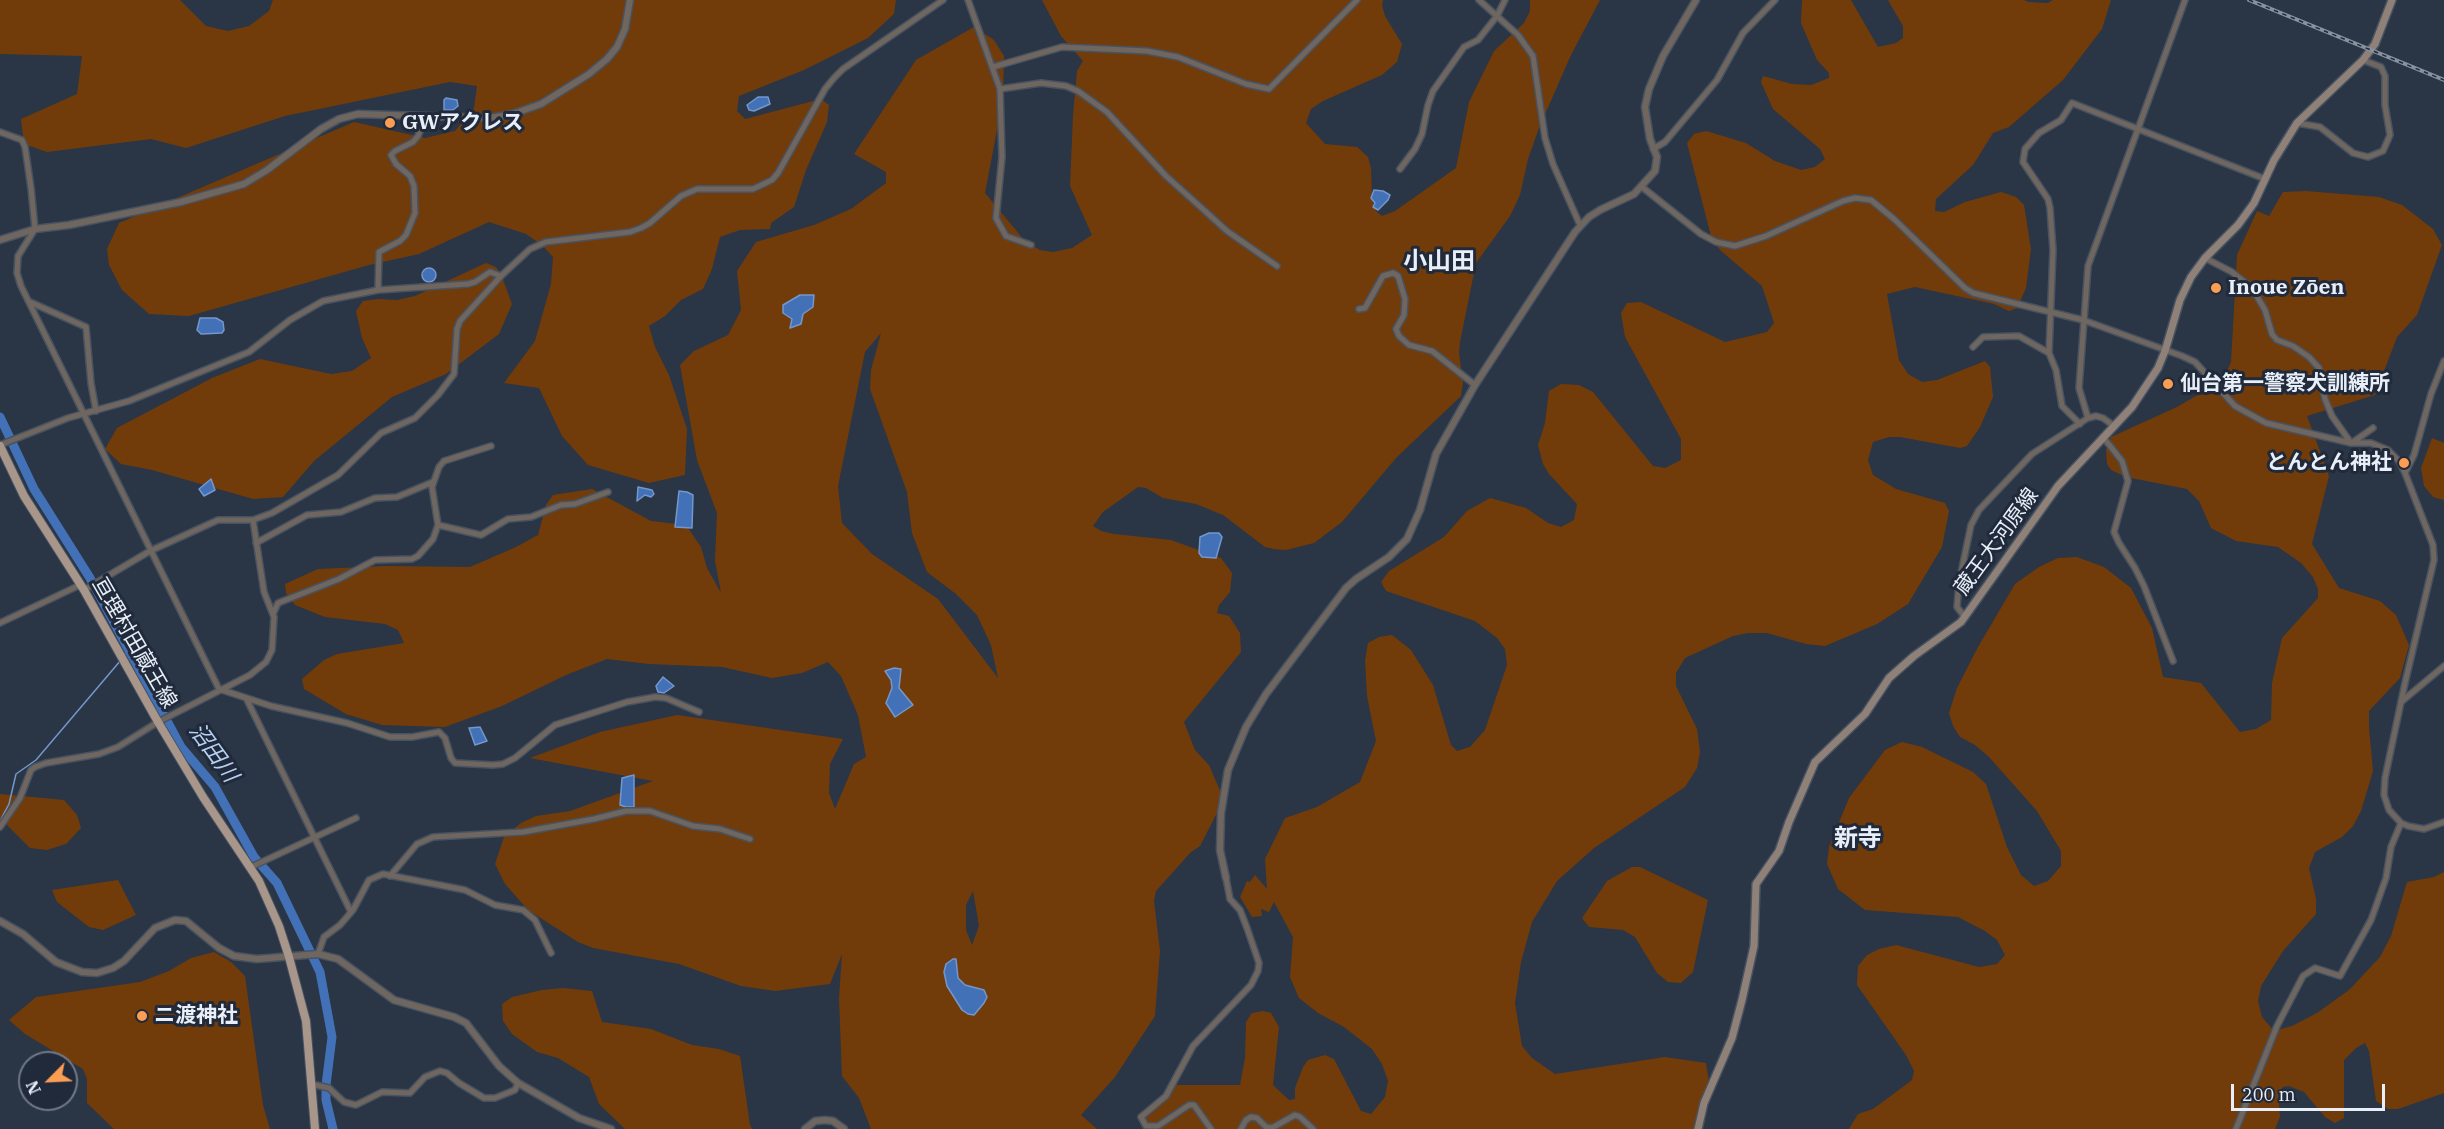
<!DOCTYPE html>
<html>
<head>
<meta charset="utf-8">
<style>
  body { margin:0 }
  #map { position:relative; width:2444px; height:1129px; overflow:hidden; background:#2a3545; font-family:"IBM Plex Serif",serif }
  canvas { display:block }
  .north { position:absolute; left:18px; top:1051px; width:60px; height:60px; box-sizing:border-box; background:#202a3a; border:2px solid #707986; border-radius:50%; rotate:246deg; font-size:16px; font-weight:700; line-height:24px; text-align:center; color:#e8eff9 }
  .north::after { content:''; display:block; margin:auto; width:21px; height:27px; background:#fc9d54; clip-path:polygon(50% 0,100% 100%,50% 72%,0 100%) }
  .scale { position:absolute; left:2231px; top:1084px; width:154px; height:27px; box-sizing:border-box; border:3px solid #e8eff9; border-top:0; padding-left:8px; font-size:18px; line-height:21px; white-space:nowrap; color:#e8eff9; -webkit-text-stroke:4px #202a3a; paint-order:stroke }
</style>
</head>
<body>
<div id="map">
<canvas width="2444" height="1129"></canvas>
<div class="north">N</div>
<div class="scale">200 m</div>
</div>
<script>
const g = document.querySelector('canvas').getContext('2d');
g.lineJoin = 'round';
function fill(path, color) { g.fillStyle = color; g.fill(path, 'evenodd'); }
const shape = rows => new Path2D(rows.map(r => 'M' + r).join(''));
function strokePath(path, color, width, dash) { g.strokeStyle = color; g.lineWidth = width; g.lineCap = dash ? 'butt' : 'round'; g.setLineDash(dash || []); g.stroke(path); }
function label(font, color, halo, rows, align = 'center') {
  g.font = font + ' "IBM Plex Serif","Noto Sans JP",serif'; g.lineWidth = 6; g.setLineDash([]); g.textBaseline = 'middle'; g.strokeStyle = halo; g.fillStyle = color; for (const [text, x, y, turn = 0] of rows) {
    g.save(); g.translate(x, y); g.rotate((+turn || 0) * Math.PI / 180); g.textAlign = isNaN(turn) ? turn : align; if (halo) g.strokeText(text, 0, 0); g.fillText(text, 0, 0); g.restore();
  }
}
const green = shape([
  [0,0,180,0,206,26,228,31,249,26,269,11,273,0,896,0,894,14,868,38,804,70,739,96,737,111,745,119,821,99,829,105,827,122,806,170,794,207,771,223,770,229,740,230,720,237,712,269,703,289,681,300,665,316,649,326,655,347,669,375,687,429,685,475,649,483,588,465,562,436,539,388,504,383,535,341,551,284,553,257,542,245,526,234,489,222,419,254,369,265,189,316,149,314,122,290,109,265,107,249,119,223,354,122,425,138,455,131,474,108,477,86,450,82,285,116,186,148,151,139,47,152,24,144,21,119,77,94,82,56,0,54],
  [1042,0,1383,0,1382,5,1385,16,1402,44,1397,62,1382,75,1323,101,1311,109,1306,123,1325,144,1357,147,1368,157,1371,168,1372,199,1376,211,1382,216,1395,211,1456,168,1469,102,1494,51,1524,23,1530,11,1530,0,1600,0,1571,55,1539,128,1528,159,1520,195,1510,216,1476,263,1460,342,1459,353,1463,382,1461,396,1396,458,1342,522,1314,543,1286,550,1274,549,1265,547,1223,515,1196,504,1163,498,1146,488,1138,487,1103,512,1093,526,1101,531,1114,534,1171,540,1221,558,1232,573,1230,592,1219,605,1217,613,1229,616,1240,633,1241,652,1184,722,1195,750,1209,765,1221,793,1218,811,1200,846,1191,852,1156,891,1154,901,1160,951,1155,1016,1115,1077,1081,1115,1097,1129,871,1129,859,1098,842,1076,839,998,842,954,830,984,775,991,741,986,679,964,593,948,578,942,528,910,505,884,495,864,504,837,521,823,536,816,570,811,653,781,530,758,600,732,677,715,843,739,830,764,829,793,835,809,854,764,866,757,858,715,841,676,828,662,802,673,772,678,722,667,649,664,607,659,566,675,502,706,445,727,382,725,346,714,304,689,302,679,324,660,337,654,404,643,398,630,385,624,325,617,295,605,286,593,285,584,318,569,386,566,470,567,516,547,538,535,546,505,553,495,592,489,651,521,686,525,701,547,707,568,721,593,715,561,717,513,697,460,680,365,694,351,728,335,741,310,737,271,756,242,814,225,851,209,886,183,886,172,854,154,916,60,974,27,994,40,1004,56,1003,98,985,193,1025,241,1040,250,1053,252,1072,248,1092,235,1070,186,1073,115,1077,71,1083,61,1061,36],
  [881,333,871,370,870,389,907,492,912,533,927,572,956,594,977,615,991,645,998,678,938,599,872,554,842,523,838,486,865,352],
  [973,891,979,926,972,945,966,930,966,905],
  [1802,0,1851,0,1878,47,1896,43,1903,38,1903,26,1888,0,2024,0,2028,2,2048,3,2053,0,2111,0,2102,29,2063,80,2009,127,1993,133,1973,165,1936,199,1935,211,1944,212,1965,202,2001,192,2016,197,2024,205,2031,249,2026,288,2017,308,2009,311,1994,304,1915,287,1887,294,1899,360,1908,374,1922,382,1937,380,1985,361,1990,367,1993,397,1980,427,1967,446,1960,448,1900,437,1889,437,1873,442,1868,460,1873,475,1896,489,1945,503,1949,511,1942,547,1908,604,1877,624,1825,646,1806,644,1767,633,1748,633,1733,636,1685,658,1676,673,1676,686,1697,729,1700,752,1697,768,1685,787,1594,848,1557,881,1532,922,1521,962,1515,1003,1522,1046,1532,1058,1555,1074,1665,1057,1706,1063,1711,1095,1698,1122,1693,1129,1143,1129,1141,1126,1146,1114,1170,1085,1240,1085,1245,1058,1246,1022,1252,1013,1263,1011,1271,1013,1279,1027,1273,1085,1289,1100,1295,1099,1295,1088,1303,1067,1308,1060,1325,1055,1334,1059,1361,1111,1371,1114,1385,1097,1388,1081,1382,1064,1372,1049,1344,1027,1318,1013,1299,998,1290,977,1293,937,1274,902,1269,912,1261,909,1262,916,1252,917,1240,897,1247,881,1250,882,1255,875,1267,889,1265,859,1285,818,1317,807,1360,782,1376,741,1367,696,1365,660,1368,643,1379,637,1392,635,1411,650,1433,685,1451,745,1457,751,1470,747,1485,730,1507,665,1505,649,1497,638,1475,621,1386,591,1381,582,1389,571,1444,537,1467,511,1490,498,1526,508,1548,523,1561,527,1574,520,1577,504,1549,474,1543,464,1538,445,1545,423,1549,391,1561,384,1579,385,1593,392,1653,466,1665,468,1681,460,1681,439,1625,337,1621,313,1627,303,1641,302,1725,342,1767,332,1774,323,1762,286,1720,250,1712,240,1687,143,1694,134,1706,131,1746,143,1775,161,1801,170,1815,167,1825,159,1820,149,1773,109,1761,82,1763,76,1792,84,1811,85,1829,78,1829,73,1817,60,1801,23],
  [2306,191,2379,197,2402,205,2433,229,2442,245,2417,315,2397,337,2375,395,2307,416,2329,476,2312,544,2339,588,2380,601,2396,615,2409,645,2400,678,2369,711,2369,728,2373,771,2361,811,2353,826,2342,837,2315,852,2309,868,2316,899,2316,914,2283,951,2261,986,2258,1001,2262,1017,2274,1031,2292,1026,2317,1013,2349,990,2380,957,2391,936,2407,882,2434,877,2444,872,2444,1093,2398,1109,2388,1109,2376,1101,2369,1051,2365,1043,2356,1048,2344,1060,2344,1118,2335,1123,2325,1117,2304,1092,2289,1086,2283,1087,2278,1093,2280,1117,2275,1129,1849,1129,1858,1114,1873,1109,1896,1092,1912,1080,1914,1071,1906,1055,1857,985,1858,966,1867,955,1879,949,1896,945,1979,967,1997,964,2005,955,1997,940,1985,931,1958,917,1865,910,1838,889,1827,864,1829,847,1849,798,1885,750,1902,742,1922,747,1973,772,1986,784,2007,847,2021,875,2034,886,2048,881,2061,866,2061,851,2037,811,1989,757,1975,745,1960,737,1953,726,1949,713,1957,688,1978,647,2015,584,2039,567,2058,558,2077,557,2104,567,2131,588,2152,628,2163,677,2201,683,2240,732,2256,729,2271,720,2272,683,2282,638,2318,598,2318,589,2313,577,2301,563,2278,547,2236,541,2211,528,2199,501,2187,489,2126,477,2111,470,2107,464,2106,450,2111,437,2177,407,2201,393,2226,373,2231,362,2237,255,2257,211,2269,216,2283,192],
  [486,263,496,267,502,277,512,304,499,334,446,374,392,397,314,461,283,497,253,499,152,470,121,464,105,449,117,428,212,378,260,359,331,374,352,371,371,358,362,338,356,311,363,301,378,299,397,300,415,296],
  [2432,438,2444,443,2444,500,2433,497,2424,486,2421,468],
  [0,794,64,800,77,815,81,828,66,844,47,850,30,848,0,818],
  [1632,867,1640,867,1708,900,1693,972,1681,983,1668,982,1657,973,1635,937,1623,930,1589,927,1582,918,1607,881],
  [118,880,136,915,103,930,89,927,57,902,52,890],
  [214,952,231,962,245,976,263,1105,270,1129,114,1129,87,1103,87,1079,83,1069,25,1034,9,1020,36,997,140,982,169,971,191,958],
  [563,988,592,991,602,1022,651,1029,692,1045,719,1049,740,1056,750,1125,752,1129,625,1129,599,1104,589,1077,558,1058,537,1052,512,1034,503,1021,502,1004,512,997,542,990]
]);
const water = shape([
  [758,97,768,97,770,104,754,111,749,110,747,105,758,97],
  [446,98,457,100,458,106,453,110,444,110,444,100,446,98],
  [1374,190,1383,191,1390,195,1388,200,1378,210,1373,207,1375,203,1371,198,1374,190],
  '422 275a7 7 0 1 1 14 0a7 7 0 1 1-14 0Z',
  [800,295,814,295,813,307,803,314,801,324,790,328,792,319,783,313,783,305,800,295],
  [200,318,216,318,223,322,224,330,222,333,201,334,197,330,200,318],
  [211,479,215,490,204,496,199,489,211,479],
  [638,487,652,490,654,494,651,497,645,495,637,501,638,487],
  [679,491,687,492,693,495,692,528,675,527,679,491],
  [1209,533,1219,533,1222,537,1216,558,1202,557,1199,553,1200,537,1209,533],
  [894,668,901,669,899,688,913,705,895,717,886,703,892,688,891,680,885,671,894,668],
  [663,677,674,686,664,693,658,692,656,686,663,677],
  [480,727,487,741,475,745,469,728,480,727],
  [634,775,634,807,626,807,620,805,622,778,634,775],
  [953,959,956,959,958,978,965,985,984,990,987,997,984,1003,974,1015,968,1014,962,1010,947,986,944,972,946,964,953,959]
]);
const stream = shape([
  [124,656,129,651],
  [0,821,9,804,16,774,36,760,121,660]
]);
const river = shape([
  [0,417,34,489,90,578,181,747,215,787,254,857,277,883,320,972,332,1037,326,1085,326,1100,333,1129]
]);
const minor = shape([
  [968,0,1000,89,1002,157,996,218,1006,236,1031,245],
  [1479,0,1518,35,1533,56,1545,138,1553,164,1580,225],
  [993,67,1062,47,1147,51,1178,57,1246,84,1269,89,1357,0],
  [1000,89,1041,83,1066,86,1078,91,1107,112,1166,176,1205,211,1227,231,1277,266],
  [2297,123,2320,127,2353,153,2368,157,2383,151,2390,135,2385,105,2385,76,2381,67,2363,60],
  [0,132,22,140,25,147,31,188,35,229,18,256,17,273,21,286,219,689,271,706,347,723,390,737,412,737,439,732,445,738,451,758,455,763,493,765,503,764,515,758,555,725,627,702,655,697,666,698,699,712],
  [1653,149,1665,142,1717,80,1743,33,1775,0],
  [1400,169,1415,149,1422,134,1428,105,1433,91,1464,47,1478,40,1497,16,1505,0],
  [1642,187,1701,234,1716,242,1735,246,1766,236,1843,201,1855,198,1871,200,1894,219,1965,288,1973,293,2083,320,2182,356,2195,362,2235,406,2266,423,2351,443,2371,443,2388,450,2399,461,2405,473,2433,545,2434,560,2405,683,2385,778,2384,795,2389,810,2401,823,2408,826,2424,829,2444,822],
  [2205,258,2232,272,2252,288,2265,310,2272,334,2277,340,2293,346,2309,357,2319,368,2325,399,2332,416,2351,443],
  [378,290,379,252,400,241,406,235,415,213,414,186,410,176,396,164,391,155,395,151,413,142,418,136,423,124,432,117],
  [30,302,86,327,91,383,96,411],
  [1359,309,1365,308,1383,276,1393,273,1398,276,1405,299,1404,315,1396,329,1399,336,1409,345,1432,351,1475,385],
  [1973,347,1983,337,2019,336,2049,353],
  [2088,418,2079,388,2088,266,2185,0],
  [2080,424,2062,406,2056,370,2049,353,2053,250,2050,208,2048,199,2023,162,2025,149,2039,133,2061,120,2072,103,2265,179],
  [2103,437,2122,461,2128,481,2114,532,2119,543,2135,568,2144,586,2173,661],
  [2353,442,2373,428],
  [0,445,68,418,129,401,249,352,290,320,323,301,378,290,468,284,475,282,490,272,501,276],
  [2405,473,2414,455,2431,394,2444,361],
  [438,525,481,535,508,519,531,517,561,505,575,504,608,492],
  [256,543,307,515,341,512,375,498,397,497,433,482],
  [84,590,150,551,218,520,253,520,272,513,338,475,381,433,415,418,438,395,454,374,457,329,460,321,501,276,530,249,546,242,630,232,641,228,650,223,681,196,697,189,753,189,772,180,778,173,825,89,834,78,843,69,943,0],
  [273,614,278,603,339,579,375,560,412,559,418,556,433,539,438,525,432,487,439,467,444,461,491,446],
  [1964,616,1957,607,1959,583,1971,525,1979,510,2032,454,2088,418,2096,416,2103,418,2114,426],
  [0,623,80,585],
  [247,700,351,912],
  [2401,702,2444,666],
  [0,827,20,798,31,770,35,767,46,763,99,754,118,747,158,722,250,675,266,662,272,650,274,617,264,592,253,520],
  [251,867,356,818],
  [390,876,417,844,433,837,523,832,594,819,626,811,650,811,693,826,720,829,750,839],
  [318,954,324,937,340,925,353,910,369,880,383,874,465,890,495,905,523,910,535,920,551,953],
  [311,1084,329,1088,344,1102,356,1105,382,1092,410,1093,425,1077,440,1071,447,1073,459,1083,484,1098,495,1098,515,1090,518,1083],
  [1211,1129,1194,1105,1189,1105,1158,1126,1146,1126,1141,1117,1166,1096,1193,1046,1251,985,1258,971,1259,963,1247,928,1240,910,1230,899,1226,878],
  [1241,1129,1246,1120,1251,1117,1257,1118,1266,1127,1272,1128,1295,1115,1300,1117,1313,1129],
  [2236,1129,2277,1026,2303,976,2315,968,2340,976,2371,920,2386,878,2391,847,2401,823]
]);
const tertiary = shape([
  [0,240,35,229,69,225,181,202,244,184,267,170,321,129,339,119,358,114,490,118,513,114,541,104,589,74,607,59,617,47,625,29,630,0],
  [1226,878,1220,850,1221,813,1228,770,1246,727,1266,694,1346,588,1356,579,1389,557,1407,539,1420,510,1436,454,1475,385,1575,232,1589,217,1600,210,1634,194,1655,171,1657,157,1650,139,1645,107,1649,89,1663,56,1696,0],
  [0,921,23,934,56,962,82,972,97,973,113,968,124,961,155,928,175,920,186,921,219,948,234,956,257,959,318,954,338,959,394,1000,454,1017,466,1023,499,1066,518,1083,579,1118,611,1129],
  [805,1129,815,1121,825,1120,833,1121,844,1129]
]);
const secondary = shape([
  [1698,1129,1704,1103,1732,1038,1742,1000,1754,946,1756,884,1779,851,1789,822,1815,762,1865,714,1889,678,1914,656,1961,622,2058,486,2132,407,2158,368,2165,351,2180,300,2191,277,2205,258,2238,225,2254,203,2274,160,2297,123,2363,60,2375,44,2392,0]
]);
const primary = shape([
  [0,446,24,496,84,590,158,722,203,797,259,881,279,926,289,957,306,1021,315,1129]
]);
const rail = shape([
  [2249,0,2444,80]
]);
const markers = [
  [390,123,6,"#fc9d54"],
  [2216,288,6,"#fc9d54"],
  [2168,384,6,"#fc9d54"],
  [2404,463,6,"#fc9d54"],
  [142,1016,6,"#fc9d54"]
];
const poiNames = [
  ["GWアクレス",402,123],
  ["Inoue Zōen",2228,288],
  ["仙台第一警察犬訓練所",2180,384],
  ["とんとん神社",2392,463,"right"],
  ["ニ渡神社",154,1016]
];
const streetNames = [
  ["蔵王大河原線",1997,542,-54],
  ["亘理村田蔵王線",134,643,60]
];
const waterNames = [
  ["沼田川",213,753,54]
];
const quarterNames = [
  ["小山田",1439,262],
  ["新寺",1858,839]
];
fill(green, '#723c0a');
fill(water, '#4271b8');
strokePath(water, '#7497cc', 1.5);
strokePath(stream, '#7497cc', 1.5);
strokePath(river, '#4271b8', 9);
strokePath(minor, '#485362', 8);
strokePath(tertiary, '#485362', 9);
strokePath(secondary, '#485362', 10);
strokePath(primary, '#485362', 10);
strokePath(minor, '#6f6660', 5);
strokePath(tertiary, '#6f6660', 6);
strokePath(secondary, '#8f8178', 7);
strokePath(primary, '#a8968a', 8);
strokePath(rail, '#88919e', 4);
strokePath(rail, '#202a3a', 1.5, [4.5]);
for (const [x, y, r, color] of markers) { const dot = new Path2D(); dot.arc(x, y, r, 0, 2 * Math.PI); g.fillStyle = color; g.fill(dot); strokePath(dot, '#202a3a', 2); }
label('bold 21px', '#e8eff9', '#202a3a', poiNames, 'left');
label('21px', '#e8eff9', '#202a3a', streetNames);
label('italic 22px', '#b6d0f6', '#202a3a', waterNames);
label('bold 24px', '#e8eff9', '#202a3a', quarterNames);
</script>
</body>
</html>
